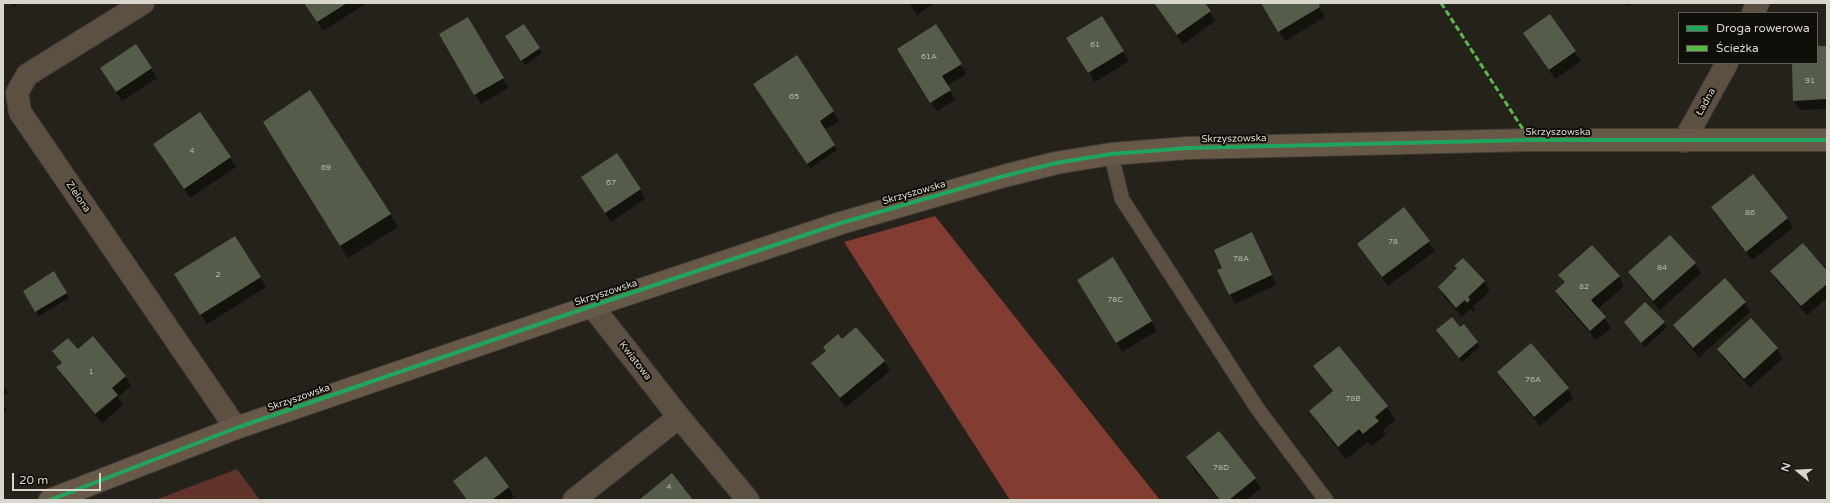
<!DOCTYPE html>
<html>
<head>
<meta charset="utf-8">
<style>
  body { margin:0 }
  #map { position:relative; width:1830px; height:503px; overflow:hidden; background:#24221a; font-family:"Varela Round",sans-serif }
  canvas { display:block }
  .frame { position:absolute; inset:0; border:4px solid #d8d6cd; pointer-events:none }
  .legend { position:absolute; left:1678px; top:12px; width:140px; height:52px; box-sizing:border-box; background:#100e08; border:1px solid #605e57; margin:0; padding:5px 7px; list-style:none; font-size:12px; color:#d8d6cd }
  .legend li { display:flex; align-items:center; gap:8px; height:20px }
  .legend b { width:20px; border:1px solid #605e57 }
  .north { position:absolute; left:1778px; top:451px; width:40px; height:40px; -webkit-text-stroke:3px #100e08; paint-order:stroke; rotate:288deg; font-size:11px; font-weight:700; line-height:16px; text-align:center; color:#d8d6cd }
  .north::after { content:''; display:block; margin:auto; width:14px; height:18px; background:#d8d6cd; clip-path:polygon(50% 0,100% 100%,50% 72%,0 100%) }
  .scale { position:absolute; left:12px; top:473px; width:89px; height:18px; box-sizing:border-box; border:2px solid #d8d6cd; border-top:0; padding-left:5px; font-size:12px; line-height:14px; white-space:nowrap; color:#d8d6cd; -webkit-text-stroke:3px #100e08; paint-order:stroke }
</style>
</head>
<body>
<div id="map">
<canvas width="1830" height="503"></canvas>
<div class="frame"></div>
<ul class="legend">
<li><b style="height:5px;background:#20a55d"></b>Droga rowerowa</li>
<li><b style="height:5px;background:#58b947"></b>Ścieżka</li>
</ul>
<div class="north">N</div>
<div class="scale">20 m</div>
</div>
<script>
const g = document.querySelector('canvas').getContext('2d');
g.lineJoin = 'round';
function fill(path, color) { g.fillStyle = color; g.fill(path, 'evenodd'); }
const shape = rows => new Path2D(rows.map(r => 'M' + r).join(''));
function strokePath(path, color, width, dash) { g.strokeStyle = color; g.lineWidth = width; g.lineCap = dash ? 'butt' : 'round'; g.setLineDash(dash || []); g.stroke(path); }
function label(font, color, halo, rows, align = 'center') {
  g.font = font + ' "Varela Round",sans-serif'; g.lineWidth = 4; g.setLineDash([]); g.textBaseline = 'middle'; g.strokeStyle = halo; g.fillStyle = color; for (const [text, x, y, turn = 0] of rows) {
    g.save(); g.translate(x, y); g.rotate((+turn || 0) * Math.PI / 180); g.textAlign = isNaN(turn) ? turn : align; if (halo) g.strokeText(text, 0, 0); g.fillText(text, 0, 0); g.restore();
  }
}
const green = shape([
  [237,469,260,500,155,500]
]);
const forest = shape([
  [935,216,1160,500,1010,500,844,242]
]);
const shadow = shape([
  [11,3,19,3,13,7],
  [305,3,367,3,323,31],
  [909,3,935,3,917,15],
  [1154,3,1204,3,1215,21,1183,44],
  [1262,3,1317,3,1325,17,1285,41],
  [1625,3,1633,3,1627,6],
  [1550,16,1581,61,1555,79,1524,33],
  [468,18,508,88,481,104,440,34],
  [936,25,966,74,947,86,955,100,937,111,903,58],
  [509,41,539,48,542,53,525,65],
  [1817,47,1827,47,1827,109,1800,110,1794,101,1793,63,1817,63],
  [1073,48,1123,52,1129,61,1095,82],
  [796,56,839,121,825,130,837,150,810,168,797,149],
  [101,68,151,68,157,78,122,101],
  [200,113,236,167,190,198,160,154],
  [272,136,390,214,398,227,348,258],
  [588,186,640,190,645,199,611,222],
  [1712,208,1787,218,1793,228,1752,260,1718,217],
  [1404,209,1435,251,1388,286,1358,244],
  [1670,236,1695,264,1701,273,1660,310,1635,282,1629,272],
  [1257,243,1276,285,1235,304,1230,295,1224,268],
  [1113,259,1157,331,1122,352,1084,289],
  [1455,266,1484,281,1490,291,1473,307,1475,310,1473,312,1471,309,1462,317,1444,297,1439,287,1457,270],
  [1772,271,1827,273,1827,298,1807,315,1777,281],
  [54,273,69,298,39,316,24,291],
  [1560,275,1619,276,1624,286,1598,309,1611,328,1596,340,1562,301,1556,292,1565,284],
  [260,277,266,287,207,324,181,284],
  [1745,303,1750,312,1699,357,1680,335,1674,325],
  [1751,320,1777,349,1783,358,1750,388,1724,359,1718,349],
  [1625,322,1664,323,1667,327,1645,347],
  [1464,326,1480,347,1462,362,1437,330,1460,329],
  [842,340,884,361,890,371,846,407,818,373,812,364],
  [1339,347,1387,407,1395,420,1383,430,1386,435,1371,446,1368,442,1346,459,1318,424,1310,411,1333,392,1315,367],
  [78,350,125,376,131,386,118,397,123,405,102,423,63,377,57,368,62,364,54,352],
  [1498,372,1568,389,1573,398,1540,426,1504,382],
  [3,384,8,393,3,396],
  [3,404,7,411,3,414],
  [1218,432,1255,479,1261,488,1246,500,1219,500,1192,467,1187,457],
  [454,481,508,487,514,497,510,500,467,500]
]);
const building = shape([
  [304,3,347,3,317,22],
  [1154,3,1205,3,1211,11,1177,35],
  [1261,3,1318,3,1320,7,1278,32],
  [1550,14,1576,51,1549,70,1523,33],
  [1102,16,1124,51,1088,73,1066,38],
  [468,17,504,78,474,95,439,34],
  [524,24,540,48,521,61,505,36],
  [936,24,962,64,942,76,951,90,930,103,897,49],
  [136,44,152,68,116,92,100,68],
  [1817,46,1827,46,1827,99,1793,101,1792,63,1817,63],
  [797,55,834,111,820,121,835,145,807,164,753,84],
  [310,90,391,214,340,246,263,122],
  [200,112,231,157,184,189,153,144],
  [617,153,641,189,605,213,581,177],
  [1753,174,1788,218,1746,252,1711,207],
  [1404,207,1430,241,1382,277,1357,244],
  [1252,232,1272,275,1229,295,1217,270,1222,268,1214,250],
  [1670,235,1696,263,1653,301,1628,272],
  [235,236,261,277,200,315,174,274],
  [1803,243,1827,271,1827,284,1801,306,1770,271],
  [1592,245,1620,276,1591,300,1606,317,1590,331,1555,291,1565,282,1558,275],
  [1113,257,1152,321,1116,343,1077,280],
  [1463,258,1485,281,1468,297,1470,300,1467,303,1465,300,1456,308,1438,287,1457,268,1454,266],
  [54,271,67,293,35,312,23,291],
  [1725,278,1746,302,1693,348,1673,325],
  [1645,302,1665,322,1641,343,1624,322],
  [1452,317,1460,327,1464,324,1478,342,1459,358,1436,330],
  [1751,318,1778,348,1744,379,1717,349],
  [856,327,885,361,840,398,811,363,826,351,823,347,838,334,842,339],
  [93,336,126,376,112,388,118,395,95,414,56,367,62,363,52,351,68,338,78,349],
  [1531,343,1569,388,1534,417,1497,372],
  [1339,346,1388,406,1375,417,1379,421,1363,434,1359,429,1338,447,1309,411,1333,391,1313,366],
  [1219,431,1256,478,1229,500,1220,500,1186,457],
  [486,456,509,487,492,500,467,500,453,481],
  [672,473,693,500,639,500]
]);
const lane = shape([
  [1111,154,1122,199,1257,408,1326,500]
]);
const street = shape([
  [143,3,27,75,17,93,20,112,236,428],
  [1753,13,1758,3],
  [1684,141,1727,63],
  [592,306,679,417,748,500],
  [574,500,679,417]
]);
const secondary = shape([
  [50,500,236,428,592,306,841,223,1004,176,1056,163,1111,154,1188,148,1530,140,1827,140]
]);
const quiet = shape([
  [1441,3,1530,140]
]);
const cycleway = shape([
  [50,500,236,428,592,306,841,223,1004,176,1056,163,1111,154,1188,148,1530,140,1827,140]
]);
const numberNames = [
  ["61",1095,45],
  ["61A",929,57],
  ["91",1810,81],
  ["65",794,97],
  ["4",192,151],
  ["69",326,168],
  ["67",611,183],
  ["86",1750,213],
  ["78",1393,242],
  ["78A",1241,259],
  ["84",1662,268],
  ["2",218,275],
  ["82",1584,287],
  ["78C",1115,300],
  ["1",91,372],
  ["76A",1533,380],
  ["78B",1353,399],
  ["78D",1221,468],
  ["4",669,487]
];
const streetNames = [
  ["Ładna",1706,102,-61],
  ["Skrzyszowska",1558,132],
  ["Skrzyszowska",1234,139,-1],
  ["Skrzyszowska",914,193,-16],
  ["Zielona",78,197,56],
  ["Skrzyszowska",606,293,-18],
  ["Kwiatowa",635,361,52],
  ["Skrzyszowska",299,398,-19]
];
fill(green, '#61332b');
fill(forest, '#833c31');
fill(shadow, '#0007');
fill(building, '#555c4a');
strokePath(lane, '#403e37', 16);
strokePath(street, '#403e37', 24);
strokePath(secondary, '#403e37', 24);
strokePath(lane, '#5c5043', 14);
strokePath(street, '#5c5043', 22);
strokePath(secondary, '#685848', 22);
strokePath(quiet, '#58b947', 3, [6, 3]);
strokePath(cycleway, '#20a55d', 4);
label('8px', '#b7b8ac', null, numberNames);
label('10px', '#d8d6cd', '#100e08', streetNames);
</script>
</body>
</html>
